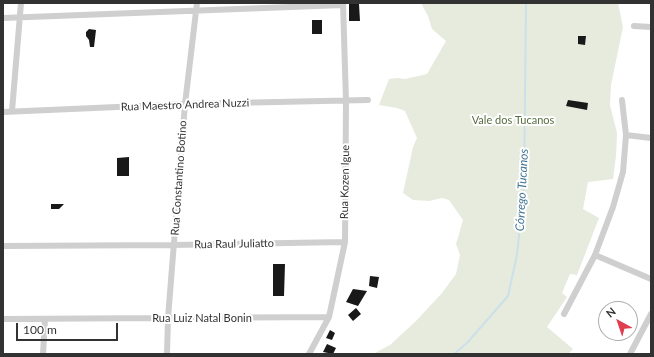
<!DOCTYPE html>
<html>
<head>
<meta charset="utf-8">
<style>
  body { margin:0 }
  #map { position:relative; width:654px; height:357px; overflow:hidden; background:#fff; font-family:Lato,sans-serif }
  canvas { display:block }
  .frame { position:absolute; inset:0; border:4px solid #323232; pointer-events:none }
  .north { position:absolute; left:598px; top:301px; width:40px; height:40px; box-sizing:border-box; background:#fff; border:1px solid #adadad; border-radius:50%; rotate:320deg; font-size:11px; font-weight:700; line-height:16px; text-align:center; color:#323232 }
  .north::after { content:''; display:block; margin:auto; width:14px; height:18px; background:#e03e50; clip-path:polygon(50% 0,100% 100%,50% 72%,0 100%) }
  .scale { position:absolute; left:16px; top:323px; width:102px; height:18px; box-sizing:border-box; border:2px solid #323232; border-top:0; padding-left:5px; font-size:12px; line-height:14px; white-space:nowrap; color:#323232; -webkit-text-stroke:3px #fff; paint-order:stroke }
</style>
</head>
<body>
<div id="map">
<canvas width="654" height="357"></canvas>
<div class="frame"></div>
<div class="north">N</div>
<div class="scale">100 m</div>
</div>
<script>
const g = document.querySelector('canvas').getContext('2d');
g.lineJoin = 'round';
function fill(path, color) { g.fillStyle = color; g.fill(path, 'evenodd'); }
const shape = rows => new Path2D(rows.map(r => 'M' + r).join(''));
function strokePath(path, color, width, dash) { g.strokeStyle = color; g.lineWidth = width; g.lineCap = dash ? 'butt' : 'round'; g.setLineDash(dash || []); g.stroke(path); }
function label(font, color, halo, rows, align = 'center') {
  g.font = font + ' Lato,sans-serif'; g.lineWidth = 4; g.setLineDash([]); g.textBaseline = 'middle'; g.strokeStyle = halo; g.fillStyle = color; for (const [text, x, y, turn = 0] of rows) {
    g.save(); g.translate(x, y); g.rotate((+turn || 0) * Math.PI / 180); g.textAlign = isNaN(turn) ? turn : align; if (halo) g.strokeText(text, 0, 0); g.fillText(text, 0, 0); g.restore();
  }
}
const green = shape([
  [421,3,618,3,623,27,611,85,610,105,617,133,616,156,613,179,588,182,583,209,599,218,577,275,570,274,562,293,567,297,547,327,573,349,568,354,373,354,390,345,416,321,442,293,456,274,460,255,456,244,463,220,449,200,442,198,429,201,413,200,403,193,413,147,417,138,405,111,397,108,379,105,389,79,398,78,405,79,427,74,446,41,432,29,428,16]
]);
const stream = shape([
  [454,354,467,343,508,296,517,255,524,186,526,3]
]);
const building = shape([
  [349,4,359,4,360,21,349,21],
  [312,20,322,20,322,34,312,34],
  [89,29,96,30,94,47,90,47,89,40,86,36,86,32],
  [578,36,586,36,585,45,578,44],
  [568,100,588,103,587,110,566,106],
  [129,157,129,176,117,176,117,158],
  [51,204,64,204,59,209,51,209],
  [273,264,285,264,284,296,273,296],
  [370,276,379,277,377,288,369,286],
  [353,289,367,291,358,306,346,302],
  [356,308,361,314,353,321,348,315],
  [330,330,335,333,332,340,326,338],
  [327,344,336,348,333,354,323,352]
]);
const minor = shape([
  [3,18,343,5],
  [634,26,651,27],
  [12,111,21,3],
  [3,112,185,104,368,100],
  [626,135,651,138],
  [3,246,173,245,345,242],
  [595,255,651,279],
  [564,314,595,255,613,207,623,172,626,135,622,100],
  [3,319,329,317],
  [43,354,45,319],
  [167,354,168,318,185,104,197,3],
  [309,354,329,317,345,242,346,101,343,3],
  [630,354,651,314]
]);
const streetNames = [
  ["Rua Maestro Andrea Nuzzi",185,105,-2],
  ["Rua Constantino Botino",179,178,-86],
  ["Rua Kozen Igue",345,182,-89],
  ["Rua Raul Juliatto",234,244,-1],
  ["Rua Luiz Natal Bonin",202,318]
];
const parkNames = [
  ["Vale dos Tucanos",513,120]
];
const waterNames = [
  ["Córrego Tucanos",522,190,-87]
];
fill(green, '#e6ebde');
strokePath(stream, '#cce0ea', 2);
fill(building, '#191919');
strokePath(minor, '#cfcfcf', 6);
label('11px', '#323232', '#fff', streetNames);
label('11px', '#576d40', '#fff', parkNames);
label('italic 12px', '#427693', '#fff', waterNames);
</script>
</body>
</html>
